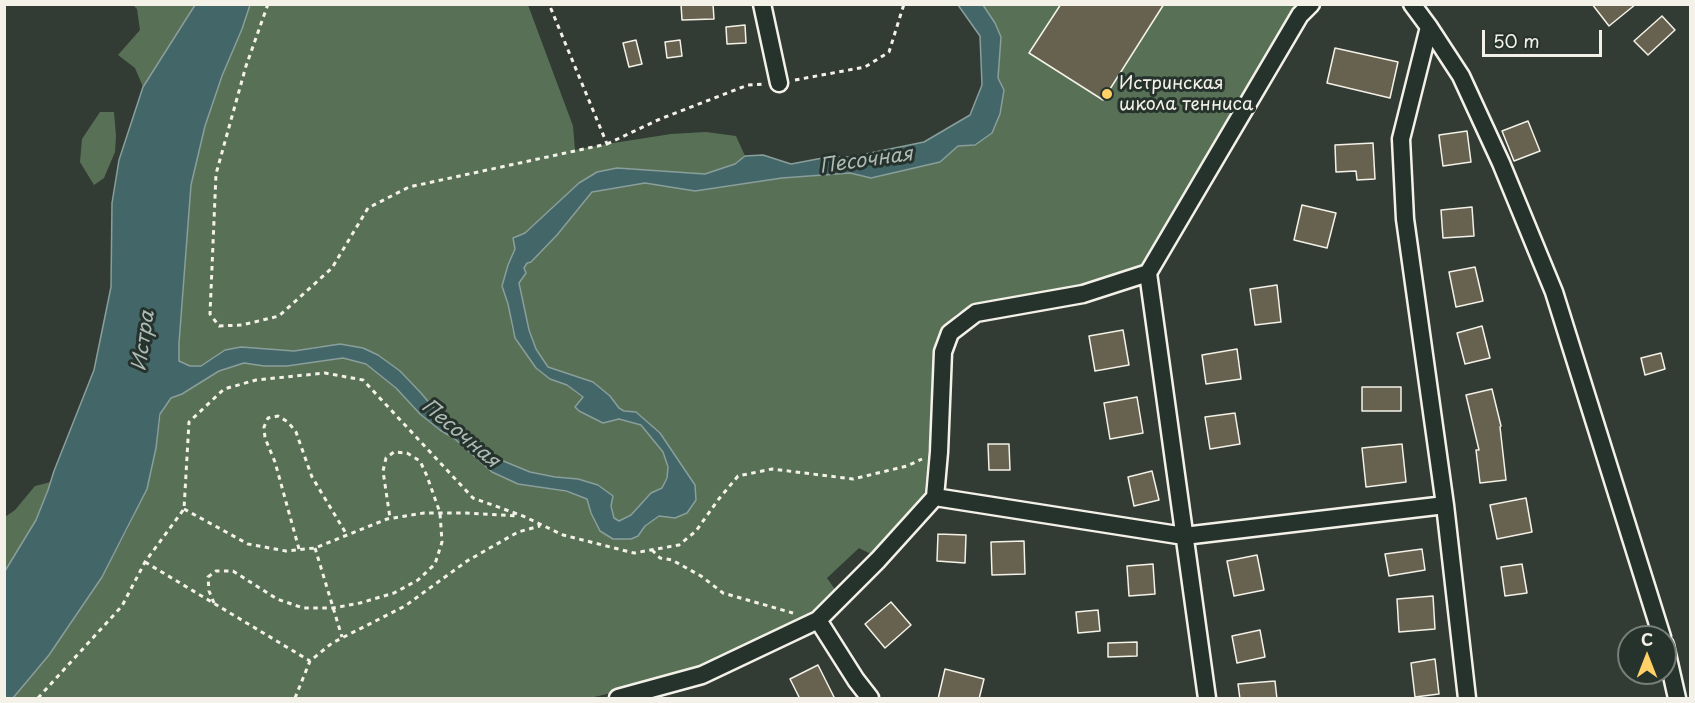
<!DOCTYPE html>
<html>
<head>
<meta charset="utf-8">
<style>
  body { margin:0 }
  #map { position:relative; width:1695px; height:703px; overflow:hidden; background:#333c34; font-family:"Playpen Sans",sans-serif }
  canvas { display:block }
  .frame { position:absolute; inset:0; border:6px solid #f4f1e8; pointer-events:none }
  .north { position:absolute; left:1617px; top:625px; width:60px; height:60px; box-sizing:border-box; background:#26332d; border:2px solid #787f78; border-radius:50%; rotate:0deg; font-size:16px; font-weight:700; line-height:24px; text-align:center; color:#f4f1e8 }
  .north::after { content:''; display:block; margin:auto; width:21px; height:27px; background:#ffd166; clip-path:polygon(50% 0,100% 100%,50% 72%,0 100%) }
  .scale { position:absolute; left:1482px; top:30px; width:120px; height:27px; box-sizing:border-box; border:3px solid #f4f1e8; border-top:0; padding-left:8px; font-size:18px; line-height:21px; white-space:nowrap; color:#f4f1e8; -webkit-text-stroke:4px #26332d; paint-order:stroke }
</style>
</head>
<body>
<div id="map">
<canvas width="1695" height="703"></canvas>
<div class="frame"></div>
<div class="north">С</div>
<div class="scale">50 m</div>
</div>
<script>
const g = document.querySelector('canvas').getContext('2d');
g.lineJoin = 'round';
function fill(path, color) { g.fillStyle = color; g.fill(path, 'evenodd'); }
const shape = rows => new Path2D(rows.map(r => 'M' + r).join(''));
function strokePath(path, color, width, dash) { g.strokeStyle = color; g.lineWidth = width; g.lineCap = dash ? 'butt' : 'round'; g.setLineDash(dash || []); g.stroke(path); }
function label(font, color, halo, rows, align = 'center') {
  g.font = font + ' "Playpen Sans",sans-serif'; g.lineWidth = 6; g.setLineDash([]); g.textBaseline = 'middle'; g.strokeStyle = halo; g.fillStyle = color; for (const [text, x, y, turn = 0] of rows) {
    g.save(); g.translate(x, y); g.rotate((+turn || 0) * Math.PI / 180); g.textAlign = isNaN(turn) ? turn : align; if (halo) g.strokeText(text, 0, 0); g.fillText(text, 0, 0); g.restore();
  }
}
const green = shape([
  [133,5,195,5,143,87,135,68,118,55,140,30,137,9],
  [250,5,528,5,573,126,575,150,607,144,671,134,706,132,736,136,745,156,735,164,705,174,617,168,579,183,525,233,508,265,502,286,508,304,512,328,515,338,536,368,550,379,567,385,583,398,579,404,603,423,619,419,641,425,663,452,668,467,667,478,662,488,651,493,631,515,619,521,614,518,611,506,613,496,578,479,555,477,530,472,496,458,446,423,421,393,400,371,322,346,294,351,241,347,201,366,190,366,179,361,179,343,191,185,205,126,222,76,242,29],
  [983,5,1306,5,1141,271,1131,279,977,306,958,313,945,325,938,348,924,498,871,554,859,548,827,578,836,591,813,613,697,670,654,683,590,698,13,698,49,655,72,622,102,577,127,530,144,494,156,448,161,413,171,398,182,394,219,371,244,363,264,366,287,366,343,358,366,364,396,388,420,414,440,430,455,439,471,454,518,484,563,491,587,499,591,513,638,536,645,526,695,485,660,433,636,412,624,411,619,408,610,396,566,374,548,367,536,349,529,330,519,282,525,273,524,268,527,263,557,235,592,192,645,183,695,191,782,178,850,173,871,178,940,162,958,146,975,145,998,78,1001,37,995,23],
  [100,112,114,112,116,136,115,152,104,178,94,185,80,162,82,139],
  [51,482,36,520,5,571,5,517,15,510,35,486]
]);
const water = shape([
  [195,5,250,5,242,29,222,76,205,126,191,185,179,343,179,361,190,366,201,366,225,350,241,347,294,351,340,344,363,348,378,355,400,371,421,393,446,423,496,458,530,472,555,477,578,479,598,485,613,496,611,506,614,518,619,521,631,515,651,493,662,488,667,478,668,467,663,452,641,425,619,419,603,423,579,411,575,407,583,397,567,385,550,379,536,368,515,338,508,304,502,286,508,265,515,249,513,238,525,233,579,183,597,172,617,168,705,174,735,164,745,156,763,155,791,164,828,157,851,157,924,142,970,115,982,85,980,36,958,5,983,5,995,23,1001,37,998,78,1004,90,1000,114,992,133,975,145,958,146,940,162,871,178,850,173,782,178,695,191,645,183,592,192,557,235,531,262,527,263,524,268,526,273,519,283,529,330,536,349,548,367,593,382,610,396,619,408,624,411,636,412,660,433,695,485,696,500,687,513,675,518,659,516,645,526,638,536,631,539,613,539,600,531,591,513,587,499,566,491,518,484,492,472,455,439,440,430,420,414,396,388,366,364,343,358,287,366,264,366,244,363,219,371,182,394,171,398,160,414,156,448,147,489,102,577,49,655,13,698,5,698,5,571,36,520,48,490,54,471,94,370,111,287,112,203,119,160,143,87,195,5]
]);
const building = shape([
  [681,4,713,4,714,19,682,20,681,4],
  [1061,4,1164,4,1103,100,1029,53,1061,4],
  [1592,4,1636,4,1609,26,1592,4],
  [1662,16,1675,30,1648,55,1634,41,1662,16],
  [745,25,746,43,727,44,726,27,745,25],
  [636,40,642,64,629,67,623,43,636,40],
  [680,40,682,56,667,58,665,42,680,40],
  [1335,48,1398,62,1390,98,1327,83,1335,48],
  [1528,121,1540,151,1514,161,1502,131,1528,121],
  [1467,131,1471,162,1443,166,1439,135,1467,131],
  [1373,143,1375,179,1357,180,1356,171,1336,172,1335,145,1373,143],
  [1302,205,1336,213,1327,248,1294,240,1302,205],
  [1472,207,1474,236,1443,238,1441,210,1472,207],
  [1475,267,1483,301,1456,307,1449,272,1475,267],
  [1277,285,1281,322,1255,325,1250,289,1277,285],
  [1482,326,1490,358,1465,364,1457,333,1482,326],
  [1123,330,1129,365,1095,371,1089,336,1123,330],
  [1237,349,1241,379,1206,384,1202,355,1237,349],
  [1661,353,1665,369,1645,375,1641,358,1661,353],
  [1362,387,1401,387,1401,411,1362,411,1362,387],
  [1492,389,1501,426,1500,427,1506,480,1480,483,1476,450,1479,450,1466,395,1492,389],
  [1137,397,1143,433,1110,439,1104,403,1137,397],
  [1235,413,1240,444,1210,449,1205,417,1235,413],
  [988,444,1009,444,1010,470,989,470,988,444],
  [1402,444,1406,482,1366,487,1362,448,1402,444],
  [1152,471,1159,500,1134,506,1128,477,1152,471],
  [1526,498,1532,532,1497,539,1490,505,1526,498],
  [938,534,966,535,965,563,937,561,938,534],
  [1024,541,1025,574,992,575,991,542,1024,541],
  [1422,549,1425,570,1389,576,1385,554,1422,549],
  [1257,555,1264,590,1234,596,1227,561,1257,555],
  [1153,564,1155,594,1129,596,1127,566,1153,564],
  [1522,564,1527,593,1505,596,1501,567,1522,564],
  [1433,596,1435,629,1399,632,1397,599,1433,596],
  [891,602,911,625,885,648,865,624,891,602],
  [1098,610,1100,631,1078,633,1076,612,1098,610],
  [1260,630,1265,657,1237,663,1232,636,1260,630],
  [1137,642,1137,656,1108,657,1108,643,1137,642],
  [1435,659,1439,694,1415,697,1411,663,1435,659],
  [818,665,835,699,800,699,790,679,818,665],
  [945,669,984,679,979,699,938,699,945,669],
  [1275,681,1277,699,1240,699,1238,684,1275,681]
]);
const path = shape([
  [268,4,246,66,216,174,210,314,219,326,242,325,279,316,332,268,368,208,409,187,607,144,549,4],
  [795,80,865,67,889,52,904,4],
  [607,144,660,119,748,85,764,84],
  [184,509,248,544,286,551,315,548,387,519,424,513,466,513,517,516],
  [315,548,342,637],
  [299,549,275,462,265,438,264,427,268,418,278,416,288,422,296,432,312,477,347,535],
  [652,550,660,558,672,560,701,576,723,593,793,613],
  [145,562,310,661],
  [214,603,209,591,208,577,216,571,233,571,277,599,303,608,333,608,360,603,394,593,418,580,435,564,442,542,440,513,427,476,420,461,407,453,394,452,386,458,383,471,390,518],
  [38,698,122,606,145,562,184,509,189,422,224,389,256,380,325,373,363,380,473,498,523,516,563,535,634,553,679,545,696,531,718,500,738,476,772,469,853,479,907,466,922,459],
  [295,698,310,661,332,643,405,606,467,561,518,532,540,526]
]);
const minor = shape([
  [762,4,779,83],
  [1412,4,1429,27,1461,76,1501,163,1554,292,1662,637],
  [1429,27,1401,139,1405,219,1445,505,1467,698],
  [1148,273,1207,698],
  [935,497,1184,536,1445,505],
  [818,620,856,680,870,698],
  [1665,645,1677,698],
  [618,698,702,675,818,620,878,560,935,497,939,452,943,352,950,333,976,313,1083,294,1148,273,1300,15,1311,4]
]);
const markers = [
  [1107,94,6,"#ffd166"]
];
const poiNames = [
  ["Истринская",1119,84],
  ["школа тенниса",1119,105]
];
const waterNames = [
  ["Песочная",866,161,-8],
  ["Истра",144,341,-82],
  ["Песочная",460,434,40]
];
fill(green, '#587156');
fill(water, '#436768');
strokePath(water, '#8a9e9b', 1.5);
fill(building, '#66624f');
strokePath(building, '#f4f1e8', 1.5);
strokePath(minor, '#f4f1e8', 21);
strokePath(path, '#f4f1e8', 3, [4.5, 4.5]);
strokePath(minor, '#26332d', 16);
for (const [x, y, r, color] of markers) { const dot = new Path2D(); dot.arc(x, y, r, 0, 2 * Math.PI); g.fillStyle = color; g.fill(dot); strokePath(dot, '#26332d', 2); }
label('18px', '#f4f1e8', '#26332d', poiNames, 'left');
label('italic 20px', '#adbab5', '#26332d', waterNames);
</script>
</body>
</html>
